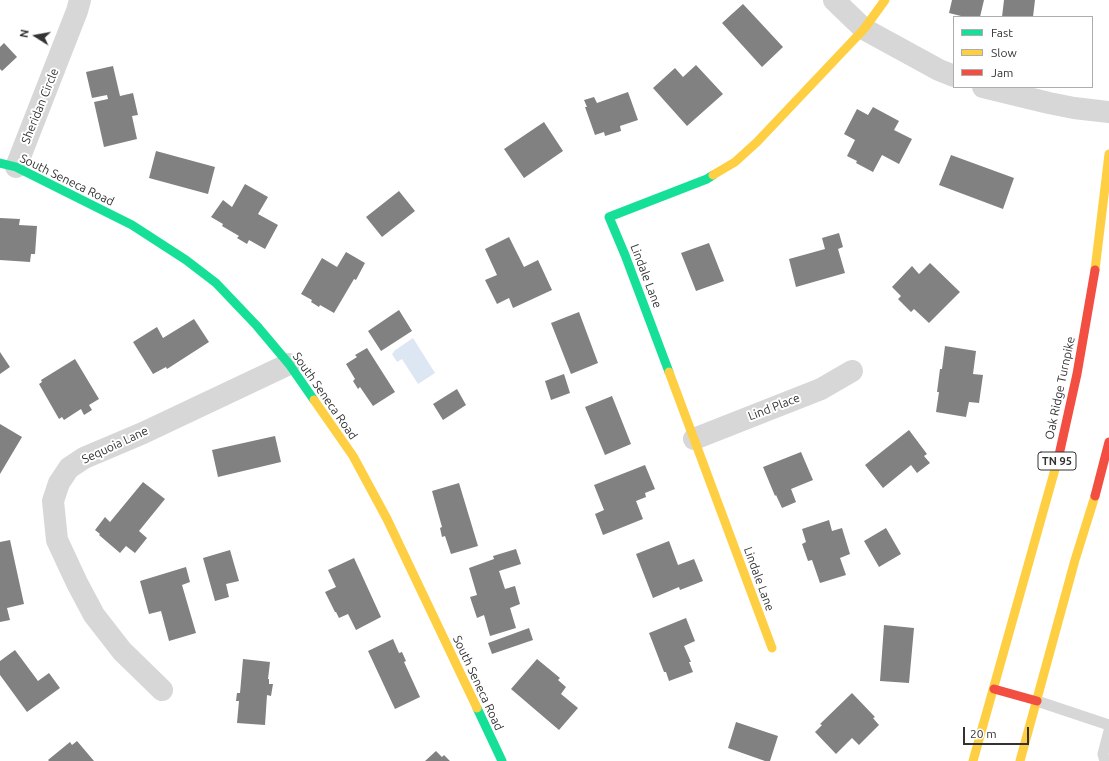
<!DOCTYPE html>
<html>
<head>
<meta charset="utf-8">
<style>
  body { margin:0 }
  #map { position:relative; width:1109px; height:761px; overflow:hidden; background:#fff; font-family:Ubuntu,sans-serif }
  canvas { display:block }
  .legend { position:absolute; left:953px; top:16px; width:140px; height:72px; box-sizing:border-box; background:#fff; border:1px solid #adadad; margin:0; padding:5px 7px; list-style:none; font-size:12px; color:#333 }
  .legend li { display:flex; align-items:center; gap:8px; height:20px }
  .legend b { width:20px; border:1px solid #adadad }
  .north { position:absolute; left:16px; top:16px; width:40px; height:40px; -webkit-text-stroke:3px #fff; paint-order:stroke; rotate:281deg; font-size:11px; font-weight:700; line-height:16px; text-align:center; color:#333 }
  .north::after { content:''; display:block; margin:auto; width:14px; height:18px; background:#333; clip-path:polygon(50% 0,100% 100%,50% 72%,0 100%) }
  .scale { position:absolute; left:963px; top:727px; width:66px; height:18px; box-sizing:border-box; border:2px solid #333; border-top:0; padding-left:5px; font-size:12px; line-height:14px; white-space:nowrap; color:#333; -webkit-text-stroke:3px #fff; paint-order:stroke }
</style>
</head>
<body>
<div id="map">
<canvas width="1109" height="761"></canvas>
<ul class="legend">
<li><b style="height:5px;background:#16e098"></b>Fast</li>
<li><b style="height:5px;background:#ffcf43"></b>Slow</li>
<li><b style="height:5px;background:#f24e42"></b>Jam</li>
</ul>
<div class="north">N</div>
<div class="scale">20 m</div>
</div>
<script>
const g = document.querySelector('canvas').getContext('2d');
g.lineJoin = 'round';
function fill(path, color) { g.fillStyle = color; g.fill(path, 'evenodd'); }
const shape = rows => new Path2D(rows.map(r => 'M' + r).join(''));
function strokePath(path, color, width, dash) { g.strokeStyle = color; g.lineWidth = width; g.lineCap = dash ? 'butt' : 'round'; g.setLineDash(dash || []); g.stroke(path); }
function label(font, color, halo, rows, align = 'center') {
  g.font = font + ' Ubuntu,sans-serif'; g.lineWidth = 4; g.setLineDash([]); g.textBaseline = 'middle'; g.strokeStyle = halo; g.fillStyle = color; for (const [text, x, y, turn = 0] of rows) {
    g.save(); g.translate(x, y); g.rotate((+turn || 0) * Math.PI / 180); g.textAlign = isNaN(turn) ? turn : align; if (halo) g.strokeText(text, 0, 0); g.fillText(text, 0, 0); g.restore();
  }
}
const water = shape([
  [413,338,435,373,418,384,402,359,397,362,392,354,394,352,394,351]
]);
const building = shape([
  [952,0,984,0,980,17,965,17,949,13],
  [1004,0,1035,0,1033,17,1002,17],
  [743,4,783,47,762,67,722,23],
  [4,43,17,57,2,71,0,69,0,47],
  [696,65,723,94,687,126,653,88,675,68,683,77],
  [113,66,120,96,133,93,138,115,132,116,137,139,104,147,94,102,108,99,107,95,92,98,86,72],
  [628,92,638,120,620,126,621,131,605,136,604,132,595,135,585,107,587,107,584,100,594,97,597,103],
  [873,107,899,121,894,130,912,139,899,164,882,155,873,172,856,163,857,161,847,156,855,140,844,134,857,109,868,115],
  [544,122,563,151,524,178,504,149],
  [156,151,215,167,208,194,149,178],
  [951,155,1014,178,1003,209,939,185],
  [245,184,268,197,258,214,278,225,265,249,249,240,247,244,237,238,239,236,222,226,223,224,211,217,223,200,232,207],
  [399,191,415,211,382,237,366,217],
  [0,218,20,219,19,225,37,226,35,254,31,254,30,262,0,260],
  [839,233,843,247,838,249,845,273,796,287,789,259,825,249,822,238],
  [509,237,524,267,538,260,552,290,513,308,509,298,497,304,485,280,497,275,485,249],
  [709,243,724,281,696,291,681,253],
  [346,252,365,263,356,280,354,279,334,313,320,305,319,307,311,302,312,300,301,294,322,258,337,267],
  [930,263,960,292,929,323,914,309,911,312,898,299,901,296,892,287,912,266,919,274],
  [399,310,412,331,381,351,368,331],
  [579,312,598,363,571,374,551,323],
  [194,319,209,342,167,369,166,367,153,374,133,342,157,327,163,338],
  [945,346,976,351,973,374,983,375,979,403,969,402,966,417,936,412,939,392,937,392,940,369,942,369],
  [367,348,395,392,373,406,360,387,358,389,353,381,355,379,346,364,357,357,355,355],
  [0,352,10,367,0,374],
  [75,359,99,399,89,405,92,410,84,415,81,409,64,420,62,417,59,419,39,384,42,382,41,380],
  [564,374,570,393,551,400,545,381],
  [457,389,466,405,443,420,433,404],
  [612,396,631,444,605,455,585,407],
  [0,424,22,437,0,474],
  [909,430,927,454,924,456,930,463,917,473,911,465,883,488,865,465],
  [275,436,281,462,218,477,212,450],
  [801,452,813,480,791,489,796,502,782,508,776,495,775,496,763,467],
  [645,465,655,489,645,493,646,497,636,501,643,519,603,535,595,514,604,510,594,485],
  [143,482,165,499,139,531,147,538,135,553,126,546,120,553,99,535,100,534,95,530,105,517,110,522],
  [459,483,478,546,451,554,445,536,442,537,440,528,442,527,432,491],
  [829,520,832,531,842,528,850,554,840,558,846,575,820,583,812,560,808,561,802,544,806,542,802,529],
  [886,528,901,554,879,567,864,541],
  [10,540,24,604,7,608,10,620,0,622,0,542],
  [669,541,678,565,694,559,703,581,680,590,679,587,653,598,636,554],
  [516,549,521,564,499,571,505,589,515,586,520,604,510,608,516,628,490,636,484,615,477,618,470,597,477,595,469,568,494,559,493,556],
  [230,550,239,581,226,584,229,597,215,601,203,558],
  [354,558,381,617,356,630,348,614,339,618,336,612,335,612,325,592,336,587,328,570],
  [186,567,190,582,182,585,196,633,169,641,161,611,149,614,140,581],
  [686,618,695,641,684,646,691,662,689,662,693,672,669,681,666,672,664,672,649,633],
  [884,625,914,628,909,683,880,681],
  [529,628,533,640,492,654,488,643],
  [393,639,399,653,402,652,406,661,404,662,420,697,395,709,368,651],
  [15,650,38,681,49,673,60,688,27,712,0,675,0,661],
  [243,659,270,662,268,679,269,679,269,684,273,684,271,696,267,695,265,725,237,723,239,701,236,701,237,693,240,693],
  [537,659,560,678,558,680,566,687,561,694,578,708,559,730,511,689],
  [852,693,875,717,873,718,879,725,859,745,852,738,836,754,815,732,822,725,820,724],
  [736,722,778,736,770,761,765,761,728,748],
  [77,741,94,761,49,761,48,760,70,742,72,745],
  [436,751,442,757,444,755,450,761,425,761]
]);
const lane = shape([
  [1037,701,1109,725],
  [1105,761,1103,754,1109,731]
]);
const street = shape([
  [834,0,864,29,939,70,954,76],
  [983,87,1049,103,1074,108,1109,112],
  [16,167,77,11,80,0],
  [694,439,821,389,852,371],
  [162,690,122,651,94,615,77,583,57,540,53,501,59,483,69,468,84,458,143,433,289,364]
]);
const fast = shape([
  [0,163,16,167,132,225,186,260,216,283,257,326,289,364,314,400],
  [669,372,625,255,609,217,707,179,713,175],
  [477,708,502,761]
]);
const slow = shape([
  [713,175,735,162,757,142,864,29,885,0],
  [1095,270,1109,154],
  [669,372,772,648],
  [314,400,353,456,387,519,477,708],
  [973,761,1059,455],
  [1020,761,1075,560,1095,496]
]);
const jam = shape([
  [1059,455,1077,374,1095,270],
  [1095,496,1109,442],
  [994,689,1037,701]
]);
const shields = [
  [1057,461,38]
];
const shieldNames = [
  ["TN 95",1057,461]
];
const streetNames = [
  ["Sheridan Circle",40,106,-68],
  ["South Seneca Road",67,180,26],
  ["Lindale Lane",646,276,69],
  ["Oak Ridge Turnpike",1060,388,-78],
  ["South Seneca Road",325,396,55],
  ["Lind Place",774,407,-21],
  ["Sequoia Lane",115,445,-25],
  ["Lindale Lane",759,579,70],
  ["South Seneca Road",478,683,65]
];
fill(water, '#dde6f3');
fill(building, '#818181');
strokePath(lane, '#d7d7d7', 11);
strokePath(street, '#d7d7d7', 22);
strokePath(fast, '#16e098', 9);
strokePath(slow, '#ffcf43', 9);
strokePath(jam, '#f24e42', 9);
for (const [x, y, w] of shields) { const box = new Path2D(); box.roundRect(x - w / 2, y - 9, w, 18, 3); g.fillStyle = '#fff'; g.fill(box); strokePath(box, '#333', 1); }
label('bold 11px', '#333', null, shieldNames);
label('12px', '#333', '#fff', streetNames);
</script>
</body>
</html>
